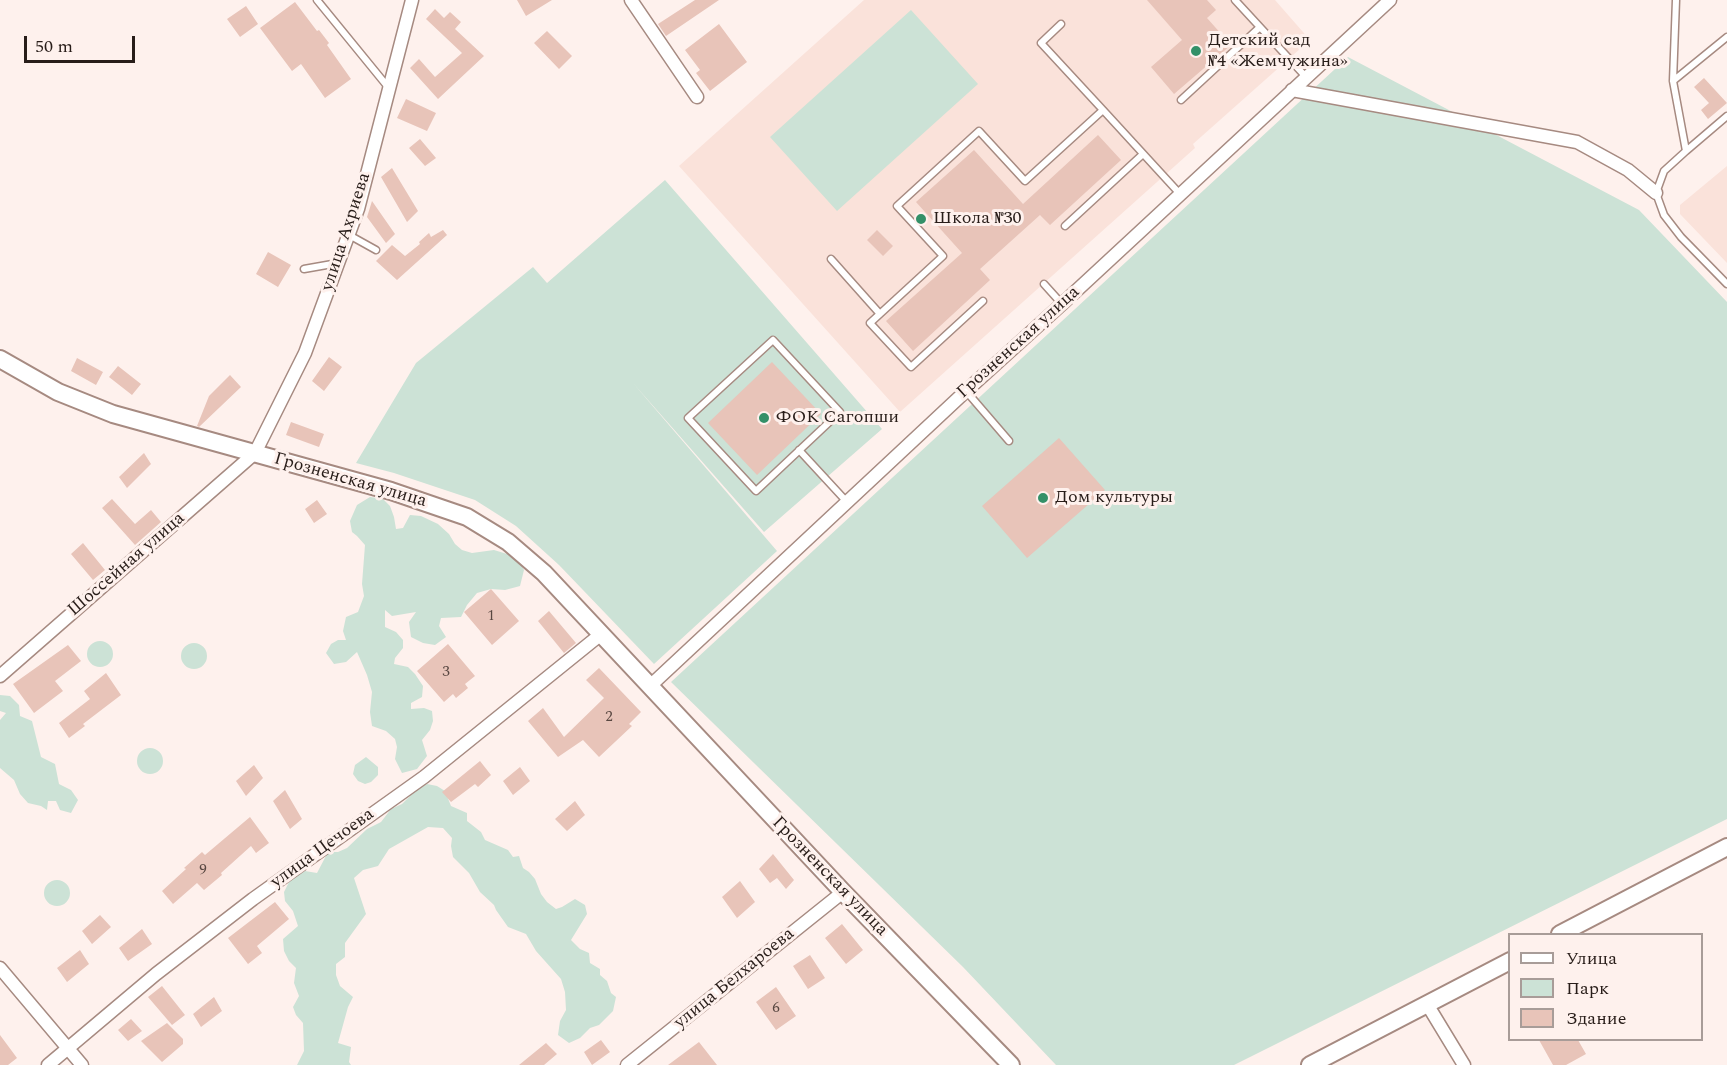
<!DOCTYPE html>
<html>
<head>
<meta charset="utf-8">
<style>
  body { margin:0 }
  #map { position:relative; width:1727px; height:1065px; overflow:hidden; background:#fef1ed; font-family:Spectral,serif }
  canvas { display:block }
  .legend { position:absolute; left:1508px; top:933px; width:195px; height:108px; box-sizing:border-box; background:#fef1ed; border:2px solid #a89c98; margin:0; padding:8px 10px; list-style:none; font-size:18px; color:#281d19 }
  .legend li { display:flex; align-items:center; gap:12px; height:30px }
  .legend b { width:30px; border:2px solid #a89c98 }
  .scale { position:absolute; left:24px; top:36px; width:111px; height:27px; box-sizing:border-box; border:3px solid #281d19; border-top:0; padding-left:8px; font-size:18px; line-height:21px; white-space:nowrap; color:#281d19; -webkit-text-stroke:4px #fef1ed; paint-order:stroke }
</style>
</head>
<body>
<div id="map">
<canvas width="1727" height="1065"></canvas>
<ul class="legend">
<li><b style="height:8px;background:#fff"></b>Улица</li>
<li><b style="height:16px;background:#cce2d6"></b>Парк</li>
<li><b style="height:16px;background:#e8c4b9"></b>Здание</li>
</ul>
<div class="scale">50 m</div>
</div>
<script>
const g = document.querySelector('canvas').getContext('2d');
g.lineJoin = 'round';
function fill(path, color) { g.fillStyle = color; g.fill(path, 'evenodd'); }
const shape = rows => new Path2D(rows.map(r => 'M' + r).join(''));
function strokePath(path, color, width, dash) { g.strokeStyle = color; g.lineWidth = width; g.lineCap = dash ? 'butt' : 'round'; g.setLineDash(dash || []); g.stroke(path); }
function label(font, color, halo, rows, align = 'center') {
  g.font = font + ' Spectral,serif'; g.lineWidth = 6; g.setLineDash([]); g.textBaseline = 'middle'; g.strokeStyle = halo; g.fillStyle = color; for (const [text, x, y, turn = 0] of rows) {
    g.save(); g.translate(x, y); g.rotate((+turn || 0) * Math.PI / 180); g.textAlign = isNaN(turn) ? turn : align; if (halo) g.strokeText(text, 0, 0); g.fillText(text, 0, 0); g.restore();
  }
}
const built = shape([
  [864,0,1275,0,1310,40,1193,144,1195,148,900,412,679,166],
  [1727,166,1727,263,1680,214,1680,205]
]);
const green = shape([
  [911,10,978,84,837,211,770,137],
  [1348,57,1639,210,1727,302,1727,819,1234,1065,1056,1065,963,967,671,682],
  [665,180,882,429,764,532,633,383,777,551,654,664,559,565,516,526,475,500,394,473,356,463,416,363,533,267,547,283],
  [370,497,383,499,390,506,394,517,396,529,403,528,410,515,421,516,438,524,449,534,455,544,462,550,472,553,494,550,507,554,519,561,524,570,520,586,505,590,491,589,477,593,467,605,461,617,441,618,439,626,446,637,435,645,423,643,411,637,409,622,416,612,392,616,385,610,385,627,396,632,403,640,403,648,395,658,394,664,408,667,415,674,423,686,422,697,411,703,411,709,424,708,432,711,433,721,430,730,422,740,427,756,417,769,402,773,395,759,397,747,395,739,386,731,372,726,370,712,372,692,367,675,357,652,346,662,334,664,326,653,331,644,338,640,346,640,343,631,346,617,358,612,364,596,362,584,365,545,357,536,352,532,350,521,357,505],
  '87 654a13 13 0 1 1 26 0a13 13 0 1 1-26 0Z',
  '181 656a13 13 0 1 1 26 0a13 13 0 1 1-26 0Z',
  [0,695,10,696,19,705,20,716,32,721,41,757,55,764,59,784,71,790,78,800,71,813,60,810,56,801,48,801,47,810,41,806,28,803,20,794,14,780,0,768,0,720,6,713,0,711],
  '137 761a13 13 0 1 1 26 0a13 13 0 1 1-26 0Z',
  [366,757,378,767,378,775,371,782,365,784,358,781,353,774,355,765],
  [427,784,437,786,445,791,451,806,467,813,467,821,481,832,485,840,508,850,513,857,519,856,523,868,529,872,535,879,541,894,547,902,556,909,562,907,575,899,585,905,587,914,571,940,580,949,589,953,590,963,600,969,600,975,607,981,611,993,616,997,613,1011,599,1025,590,1028,580,1038,569,1043,558,1035,560,1021,566,1010,565,992,561,979,536,951,526,934,508,927,496,910,494,905,480,892,469,873,453,857,451,846,452,838,443,828,428,827,389,849,378,866,363,870,354,878,366,914,345,943,345,957,336,964,336,975,340,986,353,997,348,1007,338,1043,351,1047,349,1062,351,1065,297,1065,304,1051,303,1023,296,1015,293,1007,299,996,294,983,296,968,289,961,284,951,283,939,298,926,293,911,285,901,284,892,290,880,305,871,317,873,328,852,338,852,347,848,367,829,381,822,391,809,402,804,415,791],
  '44 893a13 13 0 1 1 26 0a13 13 0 1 1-26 0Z'
]);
const building = shape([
  [517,0,552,0,526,16],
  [695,0,719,0,666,36,658,24],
  [1147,0,1207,0,1216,10,1207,18,1231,45,1174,94,1151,67,1182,40],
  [295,2,317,31,319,30,329,43,327,45,351,79,325,98,301,64,292,71,260,28],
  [246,6,258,24,240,37,227,19],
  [435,9,444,18,450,12,461,22,455,29,484,56,438,99,410,68,419,59,435,77,462,53,426,19],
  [719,24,747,62,710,91,696,73,700,70,685,50],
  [547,31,572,56,559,69,534,43],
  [1704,78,1727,103,1708,119,1701,110,1709,103,1694,87],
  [406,99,436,113,427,131,397,118],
  [1098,135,1121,160,1050,225,1040,215,980,269,990,280,913,351,886,321,962,253,916,202,974,150,1023,204],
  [420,139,436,158,425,166,409,148],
  [392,168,418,211,407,222,381,177],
  [372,201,395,234,386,243,367,217],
  [443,230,447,235,397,280,376,261,392,245,405,256,420,244,419,242,429,233,431,237],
  [877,230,893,246,883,256,867,240],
  [268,252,291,265,278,287,256,274],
  [329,357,342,367,324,391,312,381],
  [77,358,103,372,96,385,71,371],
  [772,362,821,414,757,475,708,423],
  [118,366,141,384,132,395,109,377],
  [230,375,241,387,199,427,197,426,209,396],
  [291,422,324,434,319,447,286,435],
  [1059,438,1105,490,1027,558,982,506],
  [144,453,151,464,127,488,119,477],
  [112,499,135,524,151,510,161,522,135,545,102,508],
  [317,500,327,514,314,523,305,509],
  [83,543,105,570,93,580,71,554],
  [491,589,519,621,492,645,464,612],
  [549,611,576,643,564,653,538,621],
  [448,644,475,676,465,684,468,688,456,698,453,694,444,702,417,671],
  [68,645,81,661,55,681,63,691,34,713,13,684],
  [599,668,641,712,629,724,632,726,599,757,583,740,558,757,528,721,543,708,564,737,604,698,586,680],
  [106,673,121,695,83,724,85,726,69,738,59,723,90,699,84,691],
  [480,761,491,775,478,787,475,784,451,802,442,792],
  [254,765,263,778,246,796,236,781],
  [520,767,530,781,513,795,503,781],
  [285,790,302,819,290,829,273,801],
  [575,801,585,815,567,831,555,819],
  [250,817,269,843,256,853,251,846,221,873,222,875,204,890,197,883,173,904,162,891,186,869,184,868,202,852,205,855],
  [773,854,794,880,786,889,777,878,770,883,759,869],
  [740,881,755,902,737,918,722,897],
  [275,902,289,919,257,946,262,953,248,964,228,938],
  [100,915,111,927,92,944,82,931],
  [842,924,863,950,846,964,825,938],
  [142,929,152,944,128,961,119,948],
  [80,950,89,964,67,982,57,968],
  [810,955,825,978,808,989,793,966],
  [162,986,185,1015,172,1025,148,997],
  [776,987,796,1016,776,1030,756,1002],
  [214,997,222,1011,201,1027,193,1014],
  [131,1019,142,1031,128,1041,118,1030],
  [167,1023,183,1039,183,1044,162,1062,141,1041],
  [0,1035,17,1058,8,1065,0,1065],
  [601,1040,610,1052,592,1065,584,1052],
  [1539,1040,1578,1040,1586,1054,1566,1065,1553,1065],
  [699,1042,717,1065,668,1065],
  [546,1043,557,1054,544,1065,519,1065]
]);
const service = shape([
  [317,0,388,87],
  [1235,0,1306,77],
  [1676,0,1673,81,1686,151,1664,171,1656,193,1664,215,1681,237,1727,284],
  [1061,24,1041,43,1103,110],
  [1673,81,1727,37],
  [1181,100,1260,27],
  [1686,151,1727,116],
  [1065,226,1143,154],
  [349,235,376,250],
  [831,259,880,314],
  [304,269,338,263],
  [1044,284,1062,304],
  [983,301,911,367,870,323,943,256,897,206,979,131,1025,181,1103,110,1180,194],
  [773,340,840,412,756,491,688,418,773,340],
  [966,391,1009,441],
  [799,450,847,502]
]);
const minor = shape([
  [631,0,697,97],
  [1292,90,1577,142,1628,170,1656,193],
  [0,676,255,453,305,353,358,209,412,0],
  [649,687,966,391,1062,304,1390,0],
  [0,968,82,1065],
  [1427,1004,1464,1065],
  [48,1065,156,974,253,899,424,777,600,635],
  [627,1065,843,892]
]);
const tertiary = shape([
  [0,359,58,392,113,414,391,491,467,517,508,542,544,573,843,892,1011,1065],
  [1560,934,1727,847],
  [1310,1065,1510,961]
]);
const markers = [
  [1196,51,6,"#339068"],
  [921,219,6,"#339068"],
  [764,418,6,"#339068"],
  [1043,498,6,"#339068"]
];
const numberNames = [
  ["1",491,617],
  ["3",446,673],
  ["2",609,718],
  ["9",203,871],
  ["6",776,1009]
];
const poiNames = [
  ["Детский сад",1208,41],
  ["№4 «Жемчужина»",1208,62],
  ["Школа №30",933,219],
  ["ФОК Сагопши",776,418],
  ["Дом культуры",1055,498]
];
const streetNames = [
  ["улица Ахриева",347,232,-72],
  ["Грозненская улица",1019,343,-42],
  ["Грозненская улица",350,481,16],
  ["Шоссейная улица",127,565,-41],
  ["улица Цечоева",323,849,-36],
  ["Грозненская улица",829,877,46],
  ["улица Белхароева",735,979,-39]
];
fill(built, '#fae2da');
fill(green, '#cce2d6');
fill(building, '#e8c4b9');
strokePath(service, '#a68a81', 9);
strokePath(minor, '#a68a81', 15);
strokePath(tertiary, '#a68a81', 20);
strokePath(service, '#fff', 6);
strokePath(minor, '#fff', 12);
strokePath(tertiary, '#fff', 16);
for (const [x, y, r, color] of markers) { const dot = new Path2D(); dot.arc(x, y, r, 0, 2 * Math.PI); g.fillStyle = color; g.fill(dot); strokePath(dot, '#fef1ed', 2); }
label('15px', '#584741', null, numberNames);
label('18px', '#281d19', '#fef1ed', poiNames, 'left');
label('18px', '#281d19', '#fef1ed', streetNames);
</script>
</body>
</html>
